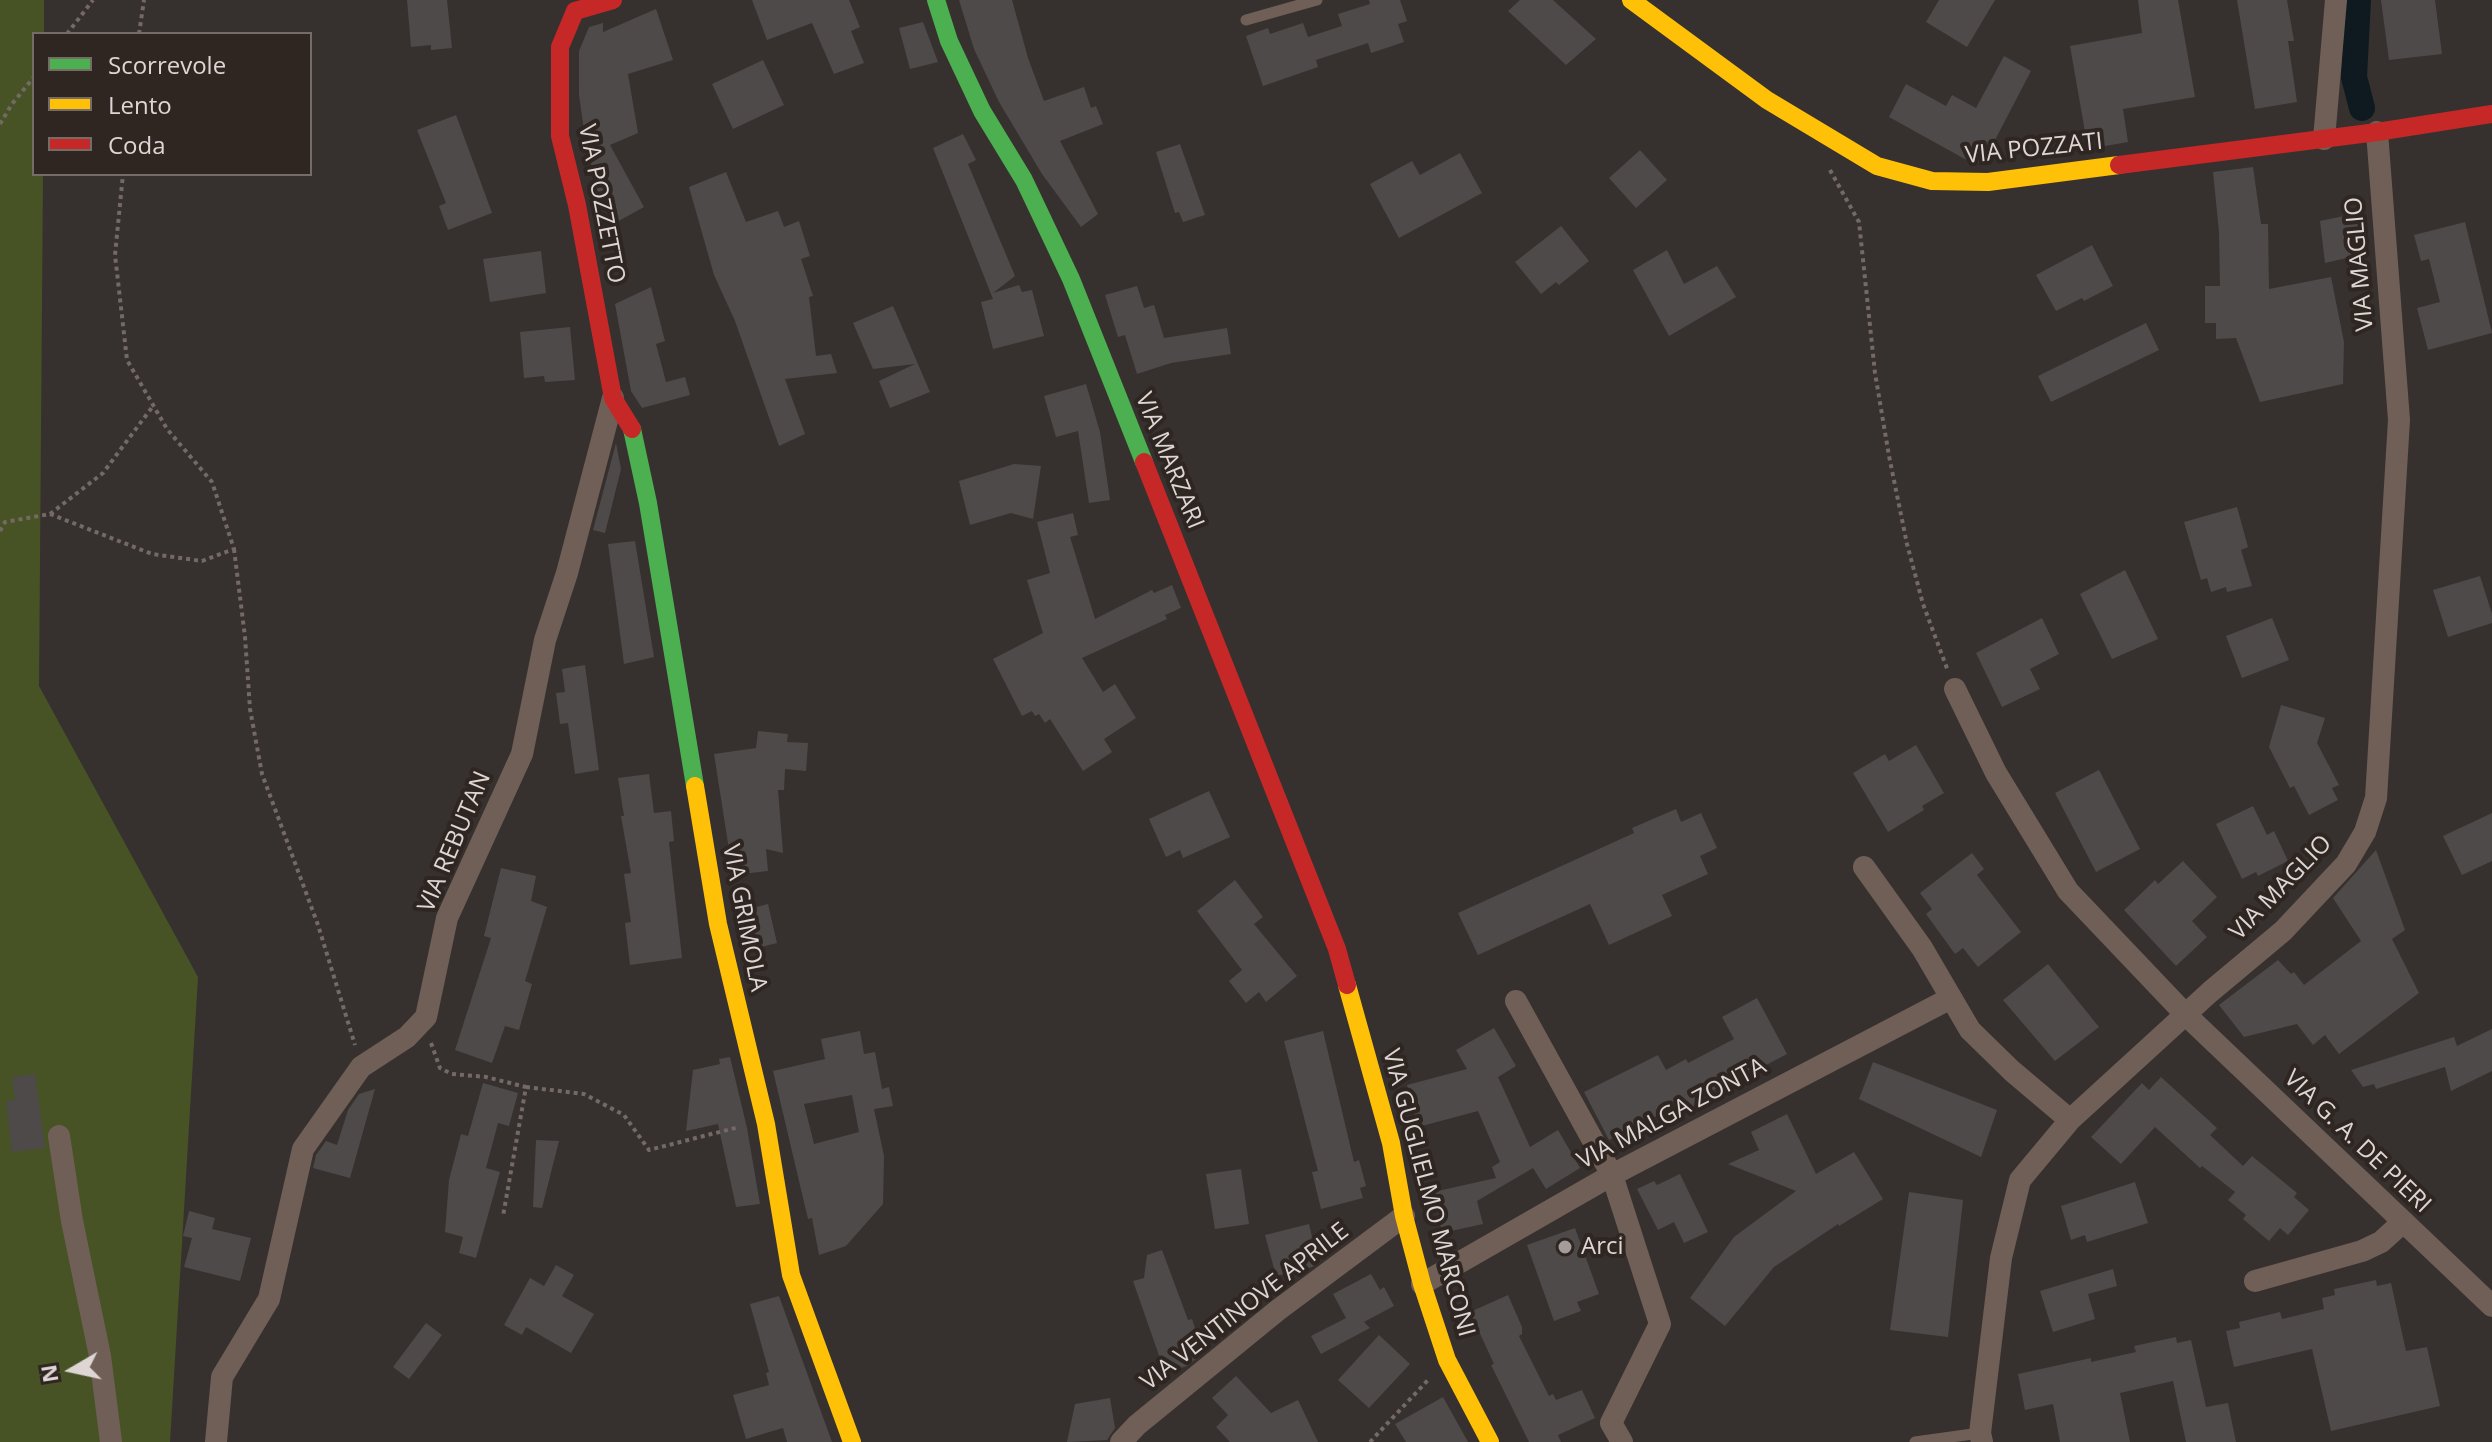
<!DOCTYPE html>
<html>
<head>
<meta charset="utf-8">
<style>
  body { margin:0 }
  #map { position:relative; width:2492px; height:1442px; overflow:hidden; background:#36312f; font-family:"Open Sans",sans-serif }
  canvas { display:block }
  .legend { position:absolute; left:32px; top:32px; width:280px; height:144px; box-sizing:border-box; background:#2f2622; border:2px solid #756c69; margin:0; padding:10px 14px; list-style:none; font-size:24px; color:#ddd6d4 }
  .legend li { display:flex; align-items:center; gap:16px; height:40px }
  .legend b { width:40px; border:2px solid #756c69 }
  .north { position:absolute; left:32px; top:1330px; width:80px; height:80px; -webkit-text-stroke:6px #2f2622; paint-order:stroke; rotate:261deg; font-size:22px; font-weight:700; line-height:32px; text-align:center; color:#ddd6d4 }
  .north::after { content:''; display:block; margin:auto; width:28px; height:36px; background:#ddd6d4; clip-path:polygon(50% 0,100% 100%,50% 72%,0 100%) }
</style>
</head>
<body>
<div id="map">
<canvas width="2492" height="1442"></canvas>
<ul class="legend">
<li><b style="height:10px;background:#4caf50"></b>Scorrevole</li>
<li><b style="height:10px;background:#ffc107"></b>Lento</li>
<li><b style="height:10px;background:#c62828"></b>Coda</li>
</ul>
<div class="north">N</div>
</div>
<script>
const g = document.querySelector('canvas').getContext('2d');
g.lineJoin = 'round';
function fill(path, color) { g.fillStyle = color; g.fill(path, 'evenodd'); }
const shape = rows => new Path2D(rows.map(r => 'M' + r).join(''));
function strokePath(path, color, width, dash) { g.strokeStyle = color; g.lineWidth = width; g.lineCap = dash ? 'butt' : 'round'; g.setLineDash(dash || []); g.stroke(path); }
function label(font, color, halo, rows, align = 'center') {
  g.font = font + ' "Open Sans",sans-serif'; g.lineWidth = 8; g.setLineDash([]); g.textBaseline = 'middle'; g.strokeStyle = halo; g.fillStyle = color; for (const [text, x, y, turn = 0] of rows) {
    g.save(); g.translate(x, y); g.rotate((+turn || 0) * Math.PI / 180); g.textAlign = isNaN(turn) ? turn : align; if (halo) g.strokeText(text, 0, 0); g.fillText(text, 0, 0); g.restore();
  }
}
const green = shape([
  [0,0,44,0,44,34,34,34,34,174,43,174,39,686,198,977,170,1442,0,1442]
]);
const canal = shape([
  [2358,0,2354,77,2362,108]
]);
const building = shape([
  [407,0,447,0,452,48,431,50,431,45,411,47],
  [752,0,849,0,860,27,851,31,864,63,834,74,812,23,767,40],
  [959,0,1012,0,1028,58,1044,101,1084,87,1091,108,1096,106,1103,124,1060,141,1098,214,1081,227,1042,174,999,102,974,49],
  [1369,0,1400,0,1407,21,1398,24,1404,42,1371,53,1368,43,1316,60,1318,67,1263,86,1246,36,1268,28,1270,34,1303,23,1308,37,1342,26,1338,14,1370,4],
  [1520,0,1553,0,1596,39,1566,65,1508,11],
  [1939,0,1995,0,1967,47,1926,22],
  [2138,0,2178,0,2195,97,2123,109,2128,142,2088,149,2070,46,2142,33],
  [2237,0,2287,0,2294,41,2288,41,2297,102,2255,109],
  [2381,0,2435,0,2442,54,2389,60],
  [656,9,673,60,628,74,638,133,610,145,644,207,615,223,596,188,602,185,588,158,579,95,579,51,589,27,603,23,603,32],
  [923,22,938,62,910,69,899,28],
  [2004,56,2031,71,1983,163,1972,163,1889,117,1906,84,1946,106,1952,95,1976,108],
  [763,60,784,105,733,129,712,84],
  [456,115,492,213,448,230,439,206,446,203,417,130],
  [963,134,976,160,968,164,1015,276,993,293,1019,285,1022,292,1032,290,1044,336,993,349,981,302,993,299,933,148],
  [1180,144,1205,215,1183,222,1179,212,1175,213,1156,152],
  [1640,150,1667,180,1636,208,1609,178],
  [1460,153,1482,193,1399,238,1370,184,1412,161,1420,175],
  [2253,167,2261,224,2268,224,2269,289,2331,277,2344,342,2343,384,2260,402,2236,338,2216,339,2216,323,2205,323,2205,286,2220,286,2219,232,2213,172],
  [726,172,746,222,778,211,784,227,799,221,810,256,801,259,813,296,809,297,816,356,831,354,837,373,785,379,805,434,779,446,735,321,714,275,689,187],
  [2358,213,2364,254,2325,263,2320,221],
  [2465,222,2492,333,2428,350,2417,308,2440,302,2429,259,2421,261,2414,235],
  [1561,226,1589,261,1559,285,1556,282,1541,294,1515,262],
  [2092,245,2113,286,2084,301,2082,298,2056,311,2036,275],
  [1667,250,1684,284,1717,266,1736,297,1669,336,1633,270],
  [541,251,546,293,490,302,483,259],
  [1137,286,1144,308,1154,305,1164,338,1227,328,1231,354,1171,363,1137,374,1125,335,1118,337,1105,295],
  [651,287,665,341,656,344,666,382,685,377,690,395,642,408,631,391,615,304],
  [893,306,930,392,890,408,879,381,915,364,873,369,853,323],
  [2146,323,2159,350,2051,402,2038,376],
  [570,327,575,380,545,382,544,376,524,378,520,332],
  [1086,384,1100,432,1110,500,1089,503,1078,431,1056,437,1044,396],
  [616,443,621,469,605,533,593,530],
  [1014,464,1041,466,1033,519,1011,513,970,525,959,481],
  [2237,507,2248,547,2241,550,2252,586,2227,592,2226,587,2211,592,2207,578,2201,580,2184,522],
  [1073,513,1078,535,1070,537,1095,619,1152,590,1154,593,1172,585,1181,608,1165,615,1167,619,1082,658,1103,692,1115,684,1136,718,1104,739,1112,752,1083,771,1050,719,1045,723,1039,714,1035,716,1032,711,1022,716,993,659,1043,633,1027,580,1050,573,1037,522],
  [635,541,654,657,624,664,608,544],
  [2125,570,2158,639,2112,659,2080,594],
  [2480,576,2492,614,2492,623,2448,637,2433,590],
  [2042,618,2059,654,2030,669,2040,689,2002,707,1976,653],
  [2272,618,2289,660,2242,678,2226,636],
  [585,665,599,770,575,774,568,723,560,724,556,693,565,692,562,669],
  [2281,705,2325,718,2317,743,2339,785,2332,788,2338,800,2309,815,2294,786,2290,788,2269,747],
  [758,731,788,734,787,742,808,743,806,771,785,769,784,790,778,790,783,853,766,849,768,871,733,875,714,754,756,748],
  [1916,745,1944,793,1922,806,1924,810,1888,832,1853,773,1885,754,1889,761],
  [2099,770,2140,849,2096,872,2055,793],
  [649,774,654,813,671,811,674,841,669,842,682,958,630,965,625,923,631,922,624,874,631,873,621,816,624,816,618,778],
  [1209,791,1230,837,1183,858,1180,850,1166,857,1149,819],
  [2253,806,2267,835,2274,831,2288,861,2258,876,2256,872,2242,879,2216,824],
  [1676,809,1681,822,1701,813,1717,848,1700,856,1708,874,1662,895,1672,916,1609,945,1590,904,1478,955,1458,913,1634,833,1632,828],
  [2492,813,2492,861,2462,875,2443,836],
  [2376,850,2405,930,2392,939,2419,993,2339,1054,2325,1035,2313,1045,2297,1024,2244,1037,2219,1005,2278,960,2291,974,2294,972,2304,985,2361,941,2333,898],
  [1972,853,1984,869,1977,875,2021,932,1978,967,1963,948,1955,954,1926,914,1932,909,1920,893],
  [2183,861,2217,897,2192,921,2207,937,2176,966,2124,910,2155,880,2158,884],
  [501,868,536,876,531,901,547,907,525,981,532,984,519,1030,505,1026,492,1063,455,1050,491,938,484,936],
  [1235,880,1263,917,1254,924,1297,976,1266,1002,1259,992,1246,1003,1229,981,1242,970,1197,911],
  [768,904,777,943,746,951,737,912],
  [2048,964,2099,1027,2055,1061,2003,1000],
  [1757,998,1787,1054,1753,1072,1751,1069,1710,1092,1713,1097,1683,1114,1678,1105,1609,1140,1584,1092,1658,1055,1666,1070,1686,1059,1688,1063,1734,1039,1722,1017],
  [1494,1028,1516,1066,1498,1077,1530,1147,1558,1130,1580,1168,1546,1189,1533,1168,1477,1201,1483,1224,1442,1233,1433,1192,1496,1178,1492,1167,1500,1162,1478,1111,1418,1127,1407,1085,1467,1069,1456,1050],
  [2492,1029,2492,1071,2451,1091,2445,1067,2376,1089,2374,1084,2363,1087,2351,1070,2454,1037,2457,1046],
  [860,1031,864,1054,875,1052,882,1089,889,1087,893,1106,874,1109,884,1156,883,1204,846,1246,819,1255,812,1218,808,1219,773,1071,825,1059,821,1039],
  [852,1095,859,1132,814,1144,804,1104],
  [1323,1031,1354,1162,1359,1160,1366,1186,1360,1188,1363,1198,1321,1209,1312,1172,1318,1171,1284,1041],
  [730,1057,747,1128,760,1204,736,1207,718,1124,686,1131,693,1070,720,1064,719,1059],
  [1873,1062,1997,1110,1981,1157,1859,1099],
  [35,1074,45,1148,12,1152,6,1101,15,1100,12,1077],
  [2161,1077,2217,1128,2210,1135,2243,1166,2252,1156,2297,1193,2294,1197,2309,1210,2288,1235,2280,1228,2269,1241,2243,1219,2246,1215,2228,1200,2235,1192,2202,1166,2200,1168,2155,1127,2121,1164,2091,1137,2142,1083,2149,1090],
  [483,1083,518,1093,509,1126,498,1123,486,1168,500,1172,476,1258,459,1253,463,1237,445,1232,449,1180,461,1134,468,1136],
  [375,1089,350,1178,313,1168,316,1155,326,1141,337,1145,348,1110,359,1094],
  [1787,1114,1816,1174,1854,1152,1883,1199,1839,1226,1838,1224,1774,1267,1725,1326,1690,1298,1734,1237,1796,1191,1728,1164,1759,1150,1751,1132],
  [536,1140,559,1141,542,1208,533,1207],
  [1241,1169,1249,1224,1215,1229,1206,1174],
  [1680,1174,1708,1232,1684,1243,1674,1222,1658,1230,1637,1189,1654,1181,1657,1185],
  [2135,1182,2148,1223,2087,1242,2085,1235,2071,1240,2061,1206],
  [1909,1192,1963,1200,1948,1337,1890,1330],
  [189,1211,215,1218,212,1229,251,1238,240,1281,184,1267,192,1238,183,1236],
  [1309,1224,1318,1262,1312,1267,1276,1276,1265,1235],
  [1575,1228,1599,1294,1577,1302,1581,1311,1554,1321,1527,1245],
  [1162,1250,1188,1320,1192,1319,1203,1353,1187,1366,1173,1370,1172,1364,1163,1367,1133,1281,1144,1278,1147,1255],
  [556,1265,574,1275,562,1296,594,1314,571,1353,526,1327,522,1335,504,1325,530,1278,544,1286],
  [2113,1269,2117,1286,2088,1294,2095,1319,2053,1332,2040,1291],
  [1371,1274,1380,1290,1384,1287,1394,1306,1364,1322,1370,1328,1321,1354,1311,1336,1346,1318,1333,1294],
  [2376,1280,2377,1286,2391,1283,2406,1351,2427,1347,2440,1406,2331,1431,2312,1349,2234,1367,2226,1331,2240,1328,2239,1322,2280,1312,2282,1319,2324,1309,2322,1298,2335,1295,2334,1289],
  [1508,1295,1522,1327,1522,1334,1519,1336,1549,1396,1553,1394,1556,1400,1582,1390,1595,1418,1558,1435,1561,1442,1529,1442,1491,1365,1494,1364,1470,1312],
  [779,1296,832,1442,787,1442,783,1428,746,1439,733,1395,769,1385,766,1373,769,1372,750,1304],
  [426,1323,442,1335,409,1379,393,1367],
  [1379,1335,1410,1364,1369,1408,1338,1380],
  [2176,1337,2177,1343,2191,1340,2206,1407,2228,1403,2236,1442,2186,1442,2173,1381,2120,1393,2130,1442,2060,1442,2053,1404,2025,1410,2018,1374,2091,1358,2091,1362,2136,1352,2134,1346],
  [1236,1376,1271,1413,1298,1400,1318,1442,1230,1442,1216,1427,1228,1415,1212,1398],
  [1443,1397,1468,1442,1406,1442,1395,1424],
  [1110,1398,1115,1428,1107,1440,1067,1442,1075,1404]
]);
const path = shape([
  [67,34,93,0],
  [139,34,144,0],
  [0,124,12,104,34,77],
  [1830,170,1859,222,1875,373,1889,456,1907,544,1923,604,1948,671],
  [50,514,103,473,153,406],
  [0,531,5,522,50,514,152,554,202,561,234,549,212,482,167,429,127,360,115,255,123,174],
  [234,549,245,637,250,709,262,774,318,925,355,1045],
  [431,1043,440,1068,452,1074,486,1077,526,1087,503,1216],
  [526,1087,584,1094,624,1115,649,1150,739,1127],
  [1370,1442,1428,1380]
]);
const lane = shape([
  [1246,20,1317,0],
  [1915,1442,1980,1433]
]);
const street = shape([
  [2324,139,2336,0],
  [1955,689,1996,773,2068,891,2186,1015,2492,1306],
  [1864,867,1922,948,1970,1030,2012,1071,2070,1120],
  [1516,1001,1612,1175,1660,1324,1611,1423,1622,1442],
  [59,1136,72,1221,100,1356,111,1442],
  [2255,1281,2362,1251,2381,1242,2403,1222],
  [1422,1284,1612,1175,1951,998],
  [216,1442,222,1377,269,1299,303,1149,361,1067,407,1037,426,1017,447,918,522,754,545,640,567,573,613,398],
  [1121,1442,1137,1425,1278,1310,1404,1216],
  [1982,1442,1980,1433,2001,1258,2020,1180,2070,1120,2210,992,2283,931,2346,864,2365,832,2376,798,2399,420,2377,132]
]);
const fast = shape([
  [936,0,949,41,982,111,1024,180,1071,279,1144,462],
  [632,429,648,503,695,786]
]);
const slow = shape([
  [1631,0,1767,100,1877,166,1932,181,1988,182,2119,165],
  [695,786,718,924,766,1124,791,1275,852,1442],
  [1347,985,1391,1143,1404,1216,1422,1284,1447,1360,1490,1442]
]);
const jam = shape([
  [613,0,575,11,560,47,560,136,577,205,613,398,632,429],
  [2119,165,2377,132,2492,114],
  [1144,462,1337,949,1347,985]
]);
const markers = [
  [1565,1247,8,"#a39c9a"]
];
const streetNames = [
  ["VIA POZZATI",2034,149,-6],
  ["VIA POZZETTO",601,204,79],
  ["VIA MAGLIO",2360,264,-95],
  ["VIA MARZARI",1169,461,68],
  ["VIA REBUTAN",455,842,-67],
  ["VIA MAGLIO",2281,888,-46],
  ["VIA GRIMOLA",744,918,79],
  ["VIA MALGA ZONTA",1672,1114,-28],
  ["VIA G. A. DE PIERI",2357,1142,44],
  ["VIA GUGLIELMO MARCONI",1428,1193,75],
  ["VIA VENTINOVE APRILE",1245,1307,-38]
];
const poiNames = [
  ["Arci",1581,1247]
];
fill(green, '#485325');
strokePath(canal, '#0e1a20', 26);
fill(building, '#4e4a4a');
strokePath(path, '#746964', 4, [4, 4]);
strokePath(lane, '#705f57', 11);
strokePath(street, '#705f57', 22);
strokePath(fast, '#4caf50', 18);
strokePath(slow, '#ffc107', 18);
strokePath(jam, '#c62828', 18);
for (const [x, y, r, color] of markers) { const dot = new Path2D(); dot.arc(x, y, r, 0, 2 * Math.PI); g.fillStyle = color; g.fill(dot); strokePath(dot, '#2f2622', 3); }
label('24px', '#ddd6d4', '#2f2622', streetNames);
label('24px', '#ddd6d4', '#2f2622', poiNames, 'left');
</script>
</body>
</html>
